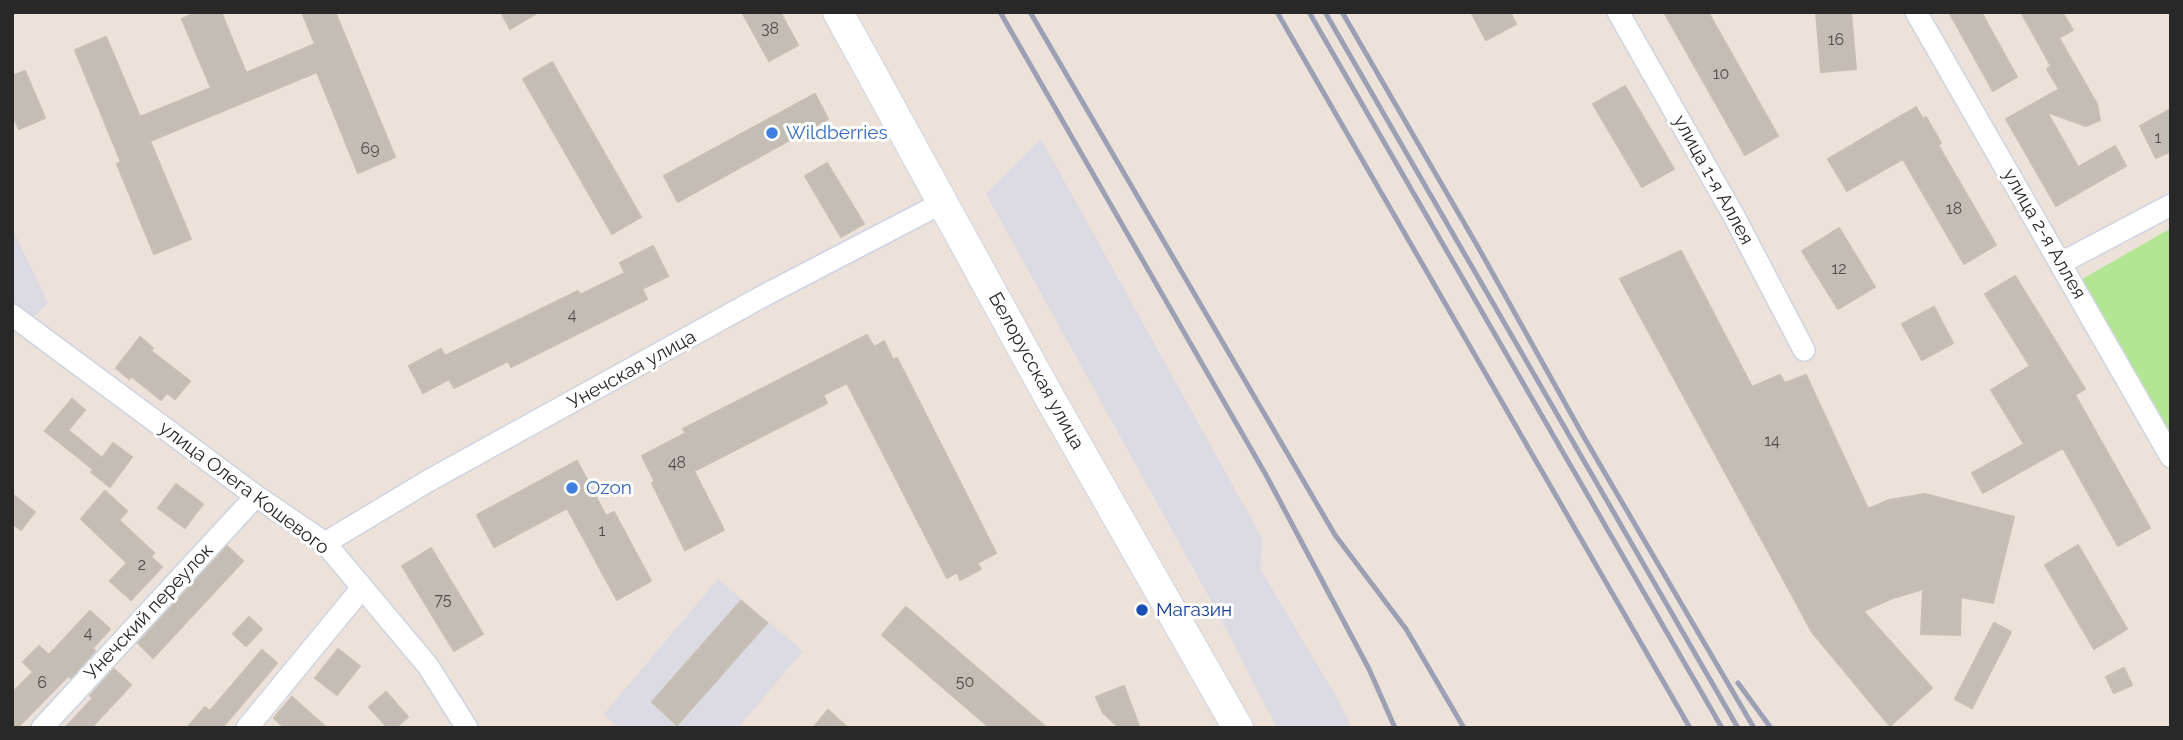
<!DOCTYPE html>
<html>
<head>
<meta charset="utf-8">
<style>
  body { margin:0 }
  #map { position:relative; width:2183px; height:740px; overflow:hidden; background:#ece2d9; font-family:Raleway,sans-serif }
  canvas { display:block }
  .frame { position:absolute; inset:0; border:14px solid #282828; pointer-events:none }
</style>
</head>
<body>
<div id="map">
<canvas width="2183" height="740"></canvas>
<div class="frame"></div>
</div>
<script>
const g = document.querySelector('canvas').getContext('2d');
g.lineJoin = 'round';
function fill(path, color) { g.fillStyle = color; g.fill(path, 'evenodd'); }
const shape = rows => new Path2D(rows.map(r => 'M' + r).join(''));
function strokePath(path, color, width, dash) { g.strokeStyle = color; g.lineWidth = width; g.lineCap = dash ? 'butt' : 'round'; g.setLineDash(dash || []); g.stroke(path); }
function label(font, color, halo, rows, align = 'center') {
  g.font = font + ' Raleway,sans-serif'; g.lineWidth = 6; g.setLineDash([]); g.textBaseline = 'middle'; g.strokeStyle = halo; g.fillStyle = color; for (const [text, x, y, turn = 0] of rows) {
    g.save(); g.translate(x, y); g.rotate((+turn || 0) * Math.PI / 180); g.textAlign = isNaN(turn) ? turn : align; if (halo) g.strokeText(text, 0, 0); g.fillText(text, 0, 0); g.restore();
  }
}
const industrial = shape([
  [1041,139,1262,538,1261,570,1339,701,1351,728,1277,728,1214,606,986,194],
  [12,228,48,303,27,323,12,312],
  [718,579,803,651,738,728,619,728,604,714]
]);
const green = shape([
  [2171,228,2171,441,2079,281]
]);
const building = shape([
  [198,12,221,12,246,73,315,44,302,12,335,12,395,157,358,173,317,72,150,141,191,239,154,254,117,164,121,162,75,50,106,37,140,117,211,88,182,19,198,12],
  [501,12,539,12,510,29,501,12],
  [742,12,780,12,798,45,769,61,742,12],
  [1471,12,1510,12,1516,24,1486,40,1471,12],
  [1664,12,1708,12,1778,136,1745,155,1664,12],
  [1816,12,1851,12,1856,69,1821,72,1816,12],
  [1949,12,1981,12,2017,77,1993,91,1949,12],
  [2021,12,2062,12,2073,30,2059,38,2097,104,2100,120,2086,126,2047,112,2078,167,2115,146,2126,166,2056,206,2006,119,2059,89,2047,69,2051,66,2021,12],
  [552,62,641,217,612,234,523,79,552,62],
  [25,71,45,118,19,129,12,114,12,76,25,71],
  [1625,86,1674,169,1642,187,1593,104,1625,86],
  [815,94,828,119,678,202,664,176,815,94],
  [1916,107,1923,119,1926,117,1941,143,1938,145,1996,245,1964,264,1903,159,1847,191,1828,159,1916,107],
  [2171,109,2171,151,2156,158,2140,126,2171,109],
  [827,163,864,224,841,237,805,176,827,163],
  [1839,228,1875,287,1838,309,1802,251,1839,228],
  [653,246,668,276,642,289,647,299,511,367,508,361,454,388,449,379,423,393,409,366,441,349,445,356,578,291,580,295,625,273,620,263,653,246],
  [1681,251,1752,387,1780,375,1785,383,1806,375,1868,509,1889,500,1925,494,2014,517,1993,603,1961,597,1960,635,1921,634,1923,589,1893,598,1863,611,1932,688,1890,726,1812,632,1620,279,1681,251],
  [2015,276,2085,389,2075,395,2150,528,2118,546,2063,448,1983,493,1972,473,2024,444,1991,390,2030,366,1985,294,2015,276],
  [1934,307,1953,343,1922,360,1902,324,1934,307],
  [867,335,874,347,884,341,893,360,897,358,996,553,977,563,981,569,960,580,957,572,947,578,847,383,823,395,827,403,694,471,724,530,685,550,652,483,655,482,642,456,686,433,683,429,867,335],
  [140,337,153,348,151,351,190,381,175,399,167,393,161,400,131,376,129,379,116,368,140,337],
  [72,399,85,410,68,430,102,458,113,443,132,457,110,487,91,472,94,470,45,431,72,399],
  [577,461,606,516,614,512,651,581,617,600,567,508,494,547,477,515,577,461],
  [176,484,203,504,185,528,158,508,176,484],
  [105,491,127,511,119,520,154,553,151,557,162,567,131,600,110,581,127,563,81,519,105,491],
  [12,494,35,512,21,530,12,523,12,494],
  [2078,545,2127,629,2094,649,2045,565,2078,545],
  [227,546,243,561,153,658,138,643,227,546],
  [431,548,483,634,454,651,402,566,431,548],
  [741,601,767,623,677,725,652,702,741,601],
  [906,607,1047,728,990,728,882,635,906,607],
  [90,611,110,629,93,648,95,651,71,678,68,676,17,728,12,728,12,693,33,672,23,662,39,646,49,655,90,611],
  [249,617,262,629,246,646,233,634,249,617],
  [1994,623,2011,632,1972,708,1955,699,1994,623],
  [338,649,360,666,337,695,315,678,338,649],
  [262,650,277,663,222,728,187,728,205,707,210,711,262,650],
  [2124,668,2132,685,2114,693,2106,677,2124,668],
  [114,669,131,685,91,728,65,728,93,698,90,696,114,669],
  [1124,686,1140,728,1120,728,1103,713,1096,697,1124,686],
  [386,692,408,717,395,728,388,728,369,707,386,692],
  [292,697,327,728,285,728,274,718,292,697],
  [828,710,848,728,813,728,828,710]
]);
const minor = shape([
  [1618,12,1734,216,1804,350],
  [1916,12,2171,457],
  [2061,263,2171,205],
  [12,315,256,496,325,543,428,666,467,728],
  [325,543,428,481,765,295,942,203],
  [42,728,256,496],
  [247,728,362,588]
]);
const secondary = shape([
  [838,12,1047,393,1238,728]
]);
const rail = shape([
  [1000,12,1266,475,1369,669,1395,728],
  [1030,12,1335,535,1406,629,1464,728],
  [1277,12,1690,728],
  [1309,12,1722,728],
  [1325,12,1738,728],
  [1342,12,1478,247,1585,439,1754,728],
  [1738,683,1771,728]
]);
const markers = [
  [772,133,7,"#3f7fe0"],
  [572,488,7,"#3f7fe0"],
  [1142,610,7,"#1a4fb4"]
];
const numberNames = [
  ["38",770,29],
  ["16",1836,40],
  ["10",1721,74],
  ["1",2158,138],
  ["69",370,149],
  ["18",1954,209],
  ["12",1839,269],
  ["4",572,315],
  ["14",1772,441],
  ["48",677,463],
  ["1",602,531],
  ["2",142,565],
  ["75",443,600],
  ["4",88,633],
  ["50",965,682],
  ["6",42,683]
];
const shopNames = [
  ["Wildberries",786,133],
  ["Ozon",586,488]
];
const streetNames = [
  ["улица 1-я Аллея",1713,180,61],
  ["улица 2-я Аллея",2044,234,60],
  ["Унечская улица",632,370,-29],
  ["Белорусская улица",1036,371,61],
  ["улица Олега Кошевого",244,488,37],
  ["Унечский переулок",149,612,-47]
];
const transitNames = [
  ["Магазин",1156,610]
];
fill(industrial, '#dcdae3');
fill(green, '#b3e692');
fill(building, '#c3bdb5');
strokePath(building, '#c7bfb3', 2);
strokePath(minor, '#ced3e2', 24);
strokePath(secondary, '#ced3e2', 32);
strokePath(minor, '#fff', 21);
strokePath(secondary, '#fff', 30);
strokePath(rail, '#9ca0b4', 5);
for (const [x, y, r, color] of markers) { const dot = new Path2D(); dot.arc(x, y, r, 0, 2 * Math.PI); g.fillStyle = color; g.fill(dot); strokePath(dot, '#fff', 2.5); }
label('16px', '#4f4d4b', null, numberNames);
label('19px', '#366cbe', '#fff', shopNames, 'left');
label('19px', '#282828', '#fff', streetNames);
label('19px', '#164399', '#fff', transitNames, 'left');
</script>
</body>
</html>
